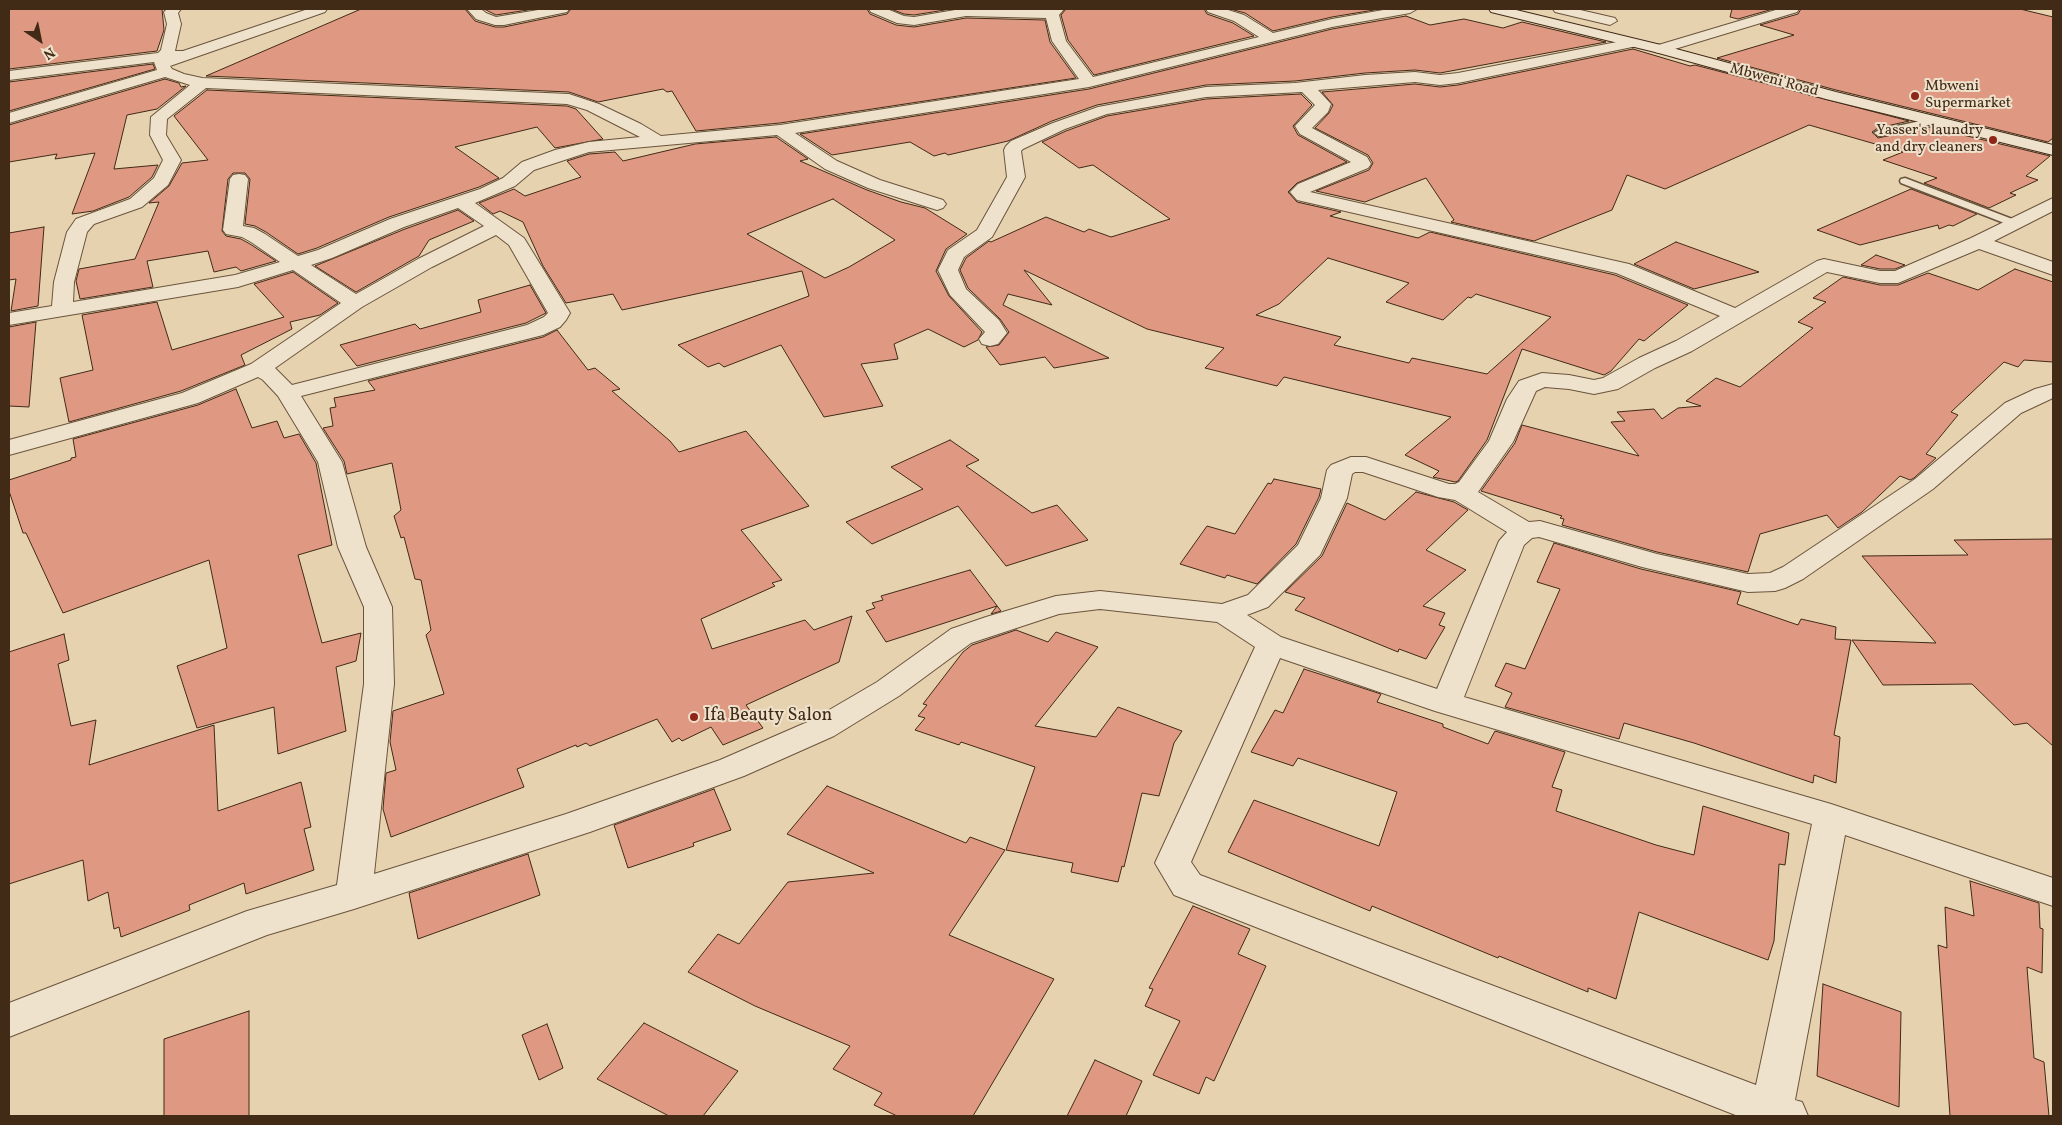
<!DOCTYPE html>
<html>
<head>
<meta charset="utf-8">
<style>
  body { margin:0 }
  #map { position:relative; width:2062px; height:1125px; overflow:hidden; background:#e7d2b0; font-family:Vollkorn,serif }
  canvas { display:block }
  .frame { position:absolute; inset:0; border:10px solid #412a16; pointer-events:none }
  .north { position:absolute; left:15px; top:15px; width:50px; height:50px; -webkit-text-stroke:4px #efe2cc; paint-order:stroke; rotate:146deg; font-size:14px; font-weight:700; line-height:20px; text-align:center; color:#412a16 }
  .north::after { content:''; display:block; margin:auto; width:18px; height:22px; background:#412a16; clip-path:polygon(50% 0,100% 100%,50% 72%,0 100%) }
</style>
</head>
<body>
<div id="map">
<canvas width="2062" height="1125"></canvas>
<div class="frame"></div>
<div class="north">N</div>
</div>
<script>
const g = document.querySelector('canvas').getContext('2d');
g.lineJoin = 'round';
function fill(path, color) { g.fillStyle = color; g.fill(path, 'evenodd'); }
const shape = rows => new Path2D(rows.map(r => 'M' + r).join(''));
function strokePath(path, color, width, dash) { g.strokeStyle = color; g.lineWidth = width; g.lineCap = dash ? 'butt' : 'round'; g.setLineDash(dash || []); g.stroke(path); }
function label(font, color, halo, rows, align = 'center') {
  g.font = font + ' Vollkorn,serif'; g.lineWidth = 4; g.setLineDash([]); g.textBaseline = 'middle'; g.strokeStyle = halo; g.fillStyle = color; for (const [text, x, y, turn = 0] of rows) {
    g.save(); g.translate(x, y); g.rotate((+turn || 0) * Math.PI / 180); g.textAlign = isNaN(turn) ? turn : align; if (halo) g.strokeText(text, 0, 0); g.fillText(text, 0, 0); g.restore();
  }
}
const building = shape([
  [9,9,162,9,164,30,157,51,9,69,9,9],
  [361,9,465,9,475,21,495,27,504,27,567,14,571,9,867,9,870,14,896,25,914,27,966,18,1045,20,1050,42,1076,78,780,123,696,131,672,91,667,92,663,89,598,102,569,92,206,76,361,9],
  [484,9,534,9,496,15,484,9],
  [891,9,951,9,914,15,904,14,891,9],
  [1066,9,1204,9,1207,14,1233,23,1254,36,1094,75,1068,40,1061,15,1066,9],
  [1230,9,1380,9,1332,17,1273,31,1245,13,1230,9],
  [1732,9,1773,9,1738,19,1730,17,1732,9],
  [1801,9,2020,9,2053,17,2053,138,2048,142,1836,90,1717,58,1794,35,1760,25,1798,14,1801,9],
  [1406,16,1430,25,1464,19,1503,28,1522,22,1606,42,1440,73,1415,70,1365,73,1295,81,1206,85,1097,105,1052,121,1008,141,948,155,945,153,934,156,910,142,832,155,800,134,1089,89,1332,29,1406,16],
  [1633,49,1690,66,1695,65,1909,121,1878,128,1872,132,1878,138,1930,127,2050,156,2026,176,2038,180,2010,193,2016,195,1989,208,1924,183,1937,178,1883,160,1903,152,1809,125,1665,189,1627,175,1612,210,1534,241,1451,222,1454,220,1426,178,1365,202,1316,191,1369,170,1373,163,1368,155,1315,128,1329,113,1333,105,1322,92,1415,84,1440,87,1458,85,1633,49],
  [153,64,155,69,9,111,9,82,153,64],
  [165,79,179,83,181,87,186,86,157,109,127,115,114,169,158,165,152,177,129,197,93,211,72,214,95,153,55,159,57,154,9,162,9,125,165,79],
  [207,90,567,106,576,109,603,139,555,148,537,127,455,147,499,178,479,187,389,217,317,248,298,254,266,232,255,226,245,224,250,179,245,173,233,173,228,179,222,231,226,236,241,239,250,244,276,261,241,271,236,267,214,272,208,251,147,261,153,287,80,299,76,281,79,269,135,259,159,202,149,203,169,186,182,163,208,160,174,116,207,90],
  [1301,94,1312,105,1293,126,1298,135,1347,162,1297,183,1288,192,1297,202,1341,212,1330,216,1418,238,1430,232,1615,275,1688,305,1644,341,1639,339,1611,371,1604,375,1522,349,1487,440,1458,481,1455,482,1433,477,1439,471,1405,455,1451,417,1284,377,1277,386,1205,368,1224,348,1147,329,1024,270,1052,305,1008,294,1003,305,1109,358,1054,368,1045,357,1000,365,986,347,999,345,1009,332,1000,319,968,288,960,270,966,258,989,241,991,242,1046,217,1084,232,1089,229,1111,237,1170,219,1093,165,1079,168,1042,142,1066,131,1107,116,1206,99,1301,94],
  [1328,258,1409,283,1386,302,1443,320,1468,297,1471,298,1476,294,1551,317,1487,374,1412,358,1409,363,1334,345,1341,337,1256,315,1279,304,1328,258],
  [776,137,808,159,800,161,867,190,901,202,925,208,967,234,946,249,936,271,949,296,982,332,978,340,964,347,928,329,894,344,898,359,861,364,883,406,824,417,781,345,724,367,719,363,708,367,678,345,809,296,802,271,622,310,613,294,566,303,543,266,523,222,500,211,493,214,479,203,514,189,525,196,581,177,567,161,589,154,615,152,623,161,695,144,776,137],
  [833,199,895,240,849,267,825,278,747,234,833,199],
  [1911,189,1977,214,1953,226,1949,225,1939,229,1938,225,1860,245,1817,230,1911,189],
  [458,210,474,221,429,240,419,256,356,292,315,266,405,229,458,210],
  [44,227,38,306,11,311,16,279,9,280,9,233,44,227],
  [1676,242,1759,272,1694,289,1634,264,1676,242],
  [1876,255,1905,265,1895,269,1880,269,1861,265,1876,255],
  [2015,269,2053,282,2053,362,2024,360,2018,367,2004,362,1951,412,1958,415,1926,454,1936,458,1914,478,1910,480,1900,476,1862,512,1838,528,1827,515,1760,534,1748,572,1657,552,1562,525,1564,519,1560,518,1562,516,1481,491,1515,443,1522,425,1639,456,1611,422,1625,421,1617,412,1654,409,1662,419,1678,408,1701,406,1686,401,1716,378,1740,387,1813,328,1798,322,1826,302,1813,298,1843,277,1880,285,1898,285,1928,273,1978,290,2015,269],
  [293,272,338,303,320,315,290,322,292,329,241,355,245,365,181,391,69,422,60,378,93,370,82,315,157,302,172,350,284,317,254,284,293,272],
  [530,285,546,313,526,323,357,366,340,345,415,324,420,329,481,312,478,300,530,285],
  [36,322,29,407,9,406,9,327,36,322],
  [557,330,588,370,595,368,620,389,612,391,670,441,679,452,746,431,809,506,741,530,782,580,772,583,775,586,701,619,712,649,805,620,814,630,852,616,839,662,746,705,763,728,723,745,711,727,682,741,679,738,672,742,657,719,590,746,586,743,577,747,576,745,517,769,524,787,391,837,383,809,386,773,396,770,390,742,393,711,444,694,426,635,431,630,421,580,415,579,404,537,401,538,394,516,401,510,392,463,347,474,344,461,323,428,333,426,330,408,336,407,334,398,375,390,368,381,543,337,557,330],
  [236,389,252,428,277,421,284,438,299,434,316,463,332,545,298,555,322,643,361,633,356,661,336,667,346,731,278,754,274,707,197,728,177,666,227,648,209,560,63,613,26,533,23,533,9,491,9,480,71,460,71,458,76,457,73,439,198,405,236,389],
  [950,440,979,460,966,466,1032,513,1057,505,1088,540,1006,566,958,506,872,544,846,522,923,489,891,467,950,440],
  [1274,479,1321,489,1319,497,1296,544,1257,584,1227,575,1225,578,1180,564,1207,526,1235,534,1268,483,1271,484,1274,479],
  [1416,492,1454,502,1468,510,1426,550,1466,570,1423,606,1445,613,1439,625,1445,627,1426,659,1399,649,1398,652,1295,610,1305,598,1285,592,1322,556,1347,503,1385,520,1416,492],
  [2053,539,2053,746,2027,723,2014,725,1972,684,1883,685,1852,640,1936,643,1862,556,1968,555,1954,540,2053,539],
  [1554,543,1641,569,1741,592,1737,604,1798,625,1801,619,1836,627,1835,639,1851,640,1834,735,1840,737,1836,783,1814,775,1813,783,1694,743,1624,723,1619,739,1505,707,1512,693,1495,686,1506,663,1525,669,1560,589,1537,582,1554,543],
  [970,570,1001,611,991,614,997,606,886,642,866,611,875,608,872,603,883,600,881,596,970,570],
  [1016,630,1048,642,1056,632,1098,647,1035,726,1096,737,1118,707,1182,731,1174,743,1159,796,1142,793,1124,867,1122,866,1118,882,1071,872,1073,863,1006,850,1035,767,961,742,959,745,915,730,925,718,918,716,927,705,923,704,963,652,972,645,1016,630],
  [64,634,69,660,58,664,71,726,96,720,89,765,214,725,218,811,301,782,311,827,304,829,314,870,246,894,244,883,189,905,190,910,121,937,119,927,114,929,108,892,88,901,83,860,9,884,9,652,64,634],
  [1304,669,1381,694,1377,702,1443,724,1443,727,1488,744,1495,731,1565,752,1552,787,1562,790,1556,811,1656,845,1694,855,1703,806,1789,833,1785,865,1779,864,1774,941,1768,960,1639,912,1616,999,1588,988,1588,992,1499,956,1498,958,1372,906,1370,911,1228,852,1254,800,1379,846,1397,792,1298,758,1293,766,1251,752,1275,710,1283,713,1304,669],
  [827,786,966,843,970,837,1005,850,949,935,1054,979,973,1116,897,1116,874,1105,882,1093,833,1069,850,1046,755,1006,688,972,718,934,739,944,788,882,874,873,787,834,827,786],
  [714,789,731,830,693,843,694,846,628,868,614,825,714,789],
  [528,854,540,895,418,939,409,893,528,854],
  [1970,881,2039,903,2040,928,2043,929,2042,973,2027,967,2034,1058,2044,1062,2049,1116,1950,1116,1938,945,1947,948,1945,907,1974,916,1970,881],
  [1193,906,1250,929,1238,954,1266,966,1214,1081,1206,1077,1199,1094,1153,1075,1180,1021,1145,1006,1153,989,1149,988,1193,906],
  [1823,984,1901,1012,1899,1107,1817,1076,1823,984],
  [249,1011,249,1116,164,1116,164,1039,249,1011],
  [644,1023,738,1071,703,1116,669,1116,597,1079,644,1023],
  [547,1024,563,1068,539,1080,522,1035,547,1024],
  [1095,1060,1142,1081,1126,1116,1067,1116,1095,1060]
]);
const lane = shape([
  [1934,118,1937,119,1937,123,1879,136,1874,133,1879,130,1934,118],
  [1905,178,2020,222,2022,224,2016,227,2012,226,1901,183,1900,181,1901,179,1905,178]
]);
const street = shape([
  [167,9,181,9,178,13,181,24,175,51,183,51,308,9,327,9,325,12,170,66,172,69,184,74,202,78,569,94,599,104,641,124,661,136,780,125,1079,79,1052,41,1046,18,966,16,914,25,897,23,871,12,869,9,887,9,904,16,914,17,961,9,1064,9,1059,15,1066,41,1093,77,1259,37,1234,21,1208,12,1206,9,1225,9,1244,15,1273,33,1332,19,1389,9,1417,9,1410,13,1332,27,1089,87,795,133,837,161,880,180,943,200,946,204,943,208,937,210,868,188,825,169,777,135,589,152,534,170,515,186,475,203,524,238,570,313,566,320,560,327,543,335,301,396,342,462,366,547,392,607,394,684,374,874,566,814,720,760,812,720,877,682,951,629,986,617,1056,596,1100,591,1222,604,1248,595,1298,545,1321,498,1327,470,1331,465,1351,457,1366,457,1449,484,1455,484,1459,482,1489,441,1507,399,1519,381,1542,373,1569,375,1594,380,1603,378,1639,358,1676,341,1720,316,1616,273,1297,200,1290,192,1298,184,1351,162,1300,134,1298,131,1295,126,1315,105,1302,92,1206,97,1107,114,1065,129,1023,149,1021,151,1025,177,992,237,964,257,958,270,966,289,999,320,1007,333,998,344,990,346,982,344,979,339,985,332,950,295,938,270,948,250,977,230,1007,177,1004,150,1006,146,1011,141,1053,123,1098,107,1206,87,1295,83,1365,75,1415,72,1440,75,1458,73,1632,39,1637,40,1639,43,1637,46,1458,83,1440,85,1415,82,1318,90,1331,104,1328,112,1312,128,1367,157,1371,164,1368,168,1310,192,1629,264,1735,308,1817,261,1824,259,1880,271,1895,271,1971,238,2053,198,2053,211,1994,241,2053,262,2053,275,1979,249,1898,283,1880,283,1827,272,1692,351,1655,368,1618,389,1594,394,1569,389,1545,387,1536,391,1513,442,1478,492,1529,522,1540,521,1657,554,1748,574,1770,573,1783,567,1915,479,2005,403,2035,389,2053,384,2053,398,2021,413,1933,489,1803,579,1785,588,1775,591,1748,592,1642,567,1539,537,1532,538,1524,545,1464,697,1831,804,2053,878,2053,906,1845,835,1795,1100,1802,1102,1808,1116,1738,1116,1174,895,1155,863,1255,647,1217,622,1100,609,1059,614,971,643,899,696,834,736,744,776,590,832,354,909,267,935,9,1037,9,1003,247,911,337,885,364,684,364,607,338,547,318,462,278,396,263,380,258,377,198,403,9,455,9,440,182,393,251,364,341,303,293,270,238,287,9,325,9,313,52,306,54,282,67,232,76,219,130,199,154,178,163,160,150,135,151,117,190,85,165,77,9,123,9,113,157,70,154,62,9,80,9,71,158,53,161,50,167,24,164,12,167,9],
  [206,88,567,104,587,110,640,137,589,142,555,150,522,162,503,178,480,189,390,219,318,250,298,256,265,234,254,228,243,226,248,179,245,175,239,174,233,175,230,179,223,230,226,234,242,237,251,242,280,262,235,275,73,302,74,282,87,232,94,224,142,207,168,185,181,160,166,135,167,119,206,88],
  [458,208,484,226,418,259,356,294,311,265,332,258,404,227,458,208],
  [496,235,509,245,548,313,544,317,527,325,292,385,275,368,362,307,432,267,496,235],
  [1355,472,1363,472,1438,497,1455,500,1507,532,1499,541,1437,689,1281,637,1247,615,1268,607,1320,555,1347,498,1352,474,1355,472],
  [1280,658,1435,711,1812,824,1756,1085,1200,875,1191,862,1280,658],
  [467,9,481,9,486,13,496,17,544,9,569,9,567,12,504,25,495,25,476,19,467,9],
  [1553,9,1576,9,1615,18,1617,21,1610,25,1555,12,1553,9],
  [1779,9,1799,9,1797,12,1665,52,1660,53,1655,52,1653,49,1655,46,1779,9]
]);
const secondary = shape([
  [1489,9,1512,9,1665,46,1836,92,2053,145,2053,155,1826,99,1655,52,1491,12,1489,9]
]);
const markers = [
  [1915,96,5,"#8f2418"],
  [1993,140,5,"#8f2418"],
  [694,717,5,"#8f2418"]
];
const farStreetnames = [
  ["Mbweni Road",1774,81,15]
];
const farPoinames = [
  ["Mbweni",1925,87],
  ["Supermarket",1925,104],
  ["Yasser's laundry",1983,131,"right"],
  ["and dry cleaners",1983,148,"right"]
];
const poiNames = [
  ["Ifa Beauty Salon",704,717]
];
fill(building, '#df9882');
strokePath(building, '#412a16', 1);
strokePath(lane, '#6a543c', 3);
strokePath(street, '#6a543c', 2);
strokePath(secondary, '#412a16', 2);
fill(lane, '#efe2cc');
fill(street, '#efe2cc');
fill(secondary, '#efe2cc');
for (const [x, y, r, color] of markers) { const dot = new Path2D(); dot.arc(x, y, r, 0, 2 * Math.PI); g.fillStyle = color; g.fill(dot); strokePath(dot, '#efe2cc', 2); }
label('15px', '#412a16', '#efe2cc', farStreetnames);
label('15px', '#412a16', '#efe2cc', farPoinames, 'left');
label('18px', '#412a16', '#efe2cc', poiNames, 'left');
</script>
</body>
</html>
